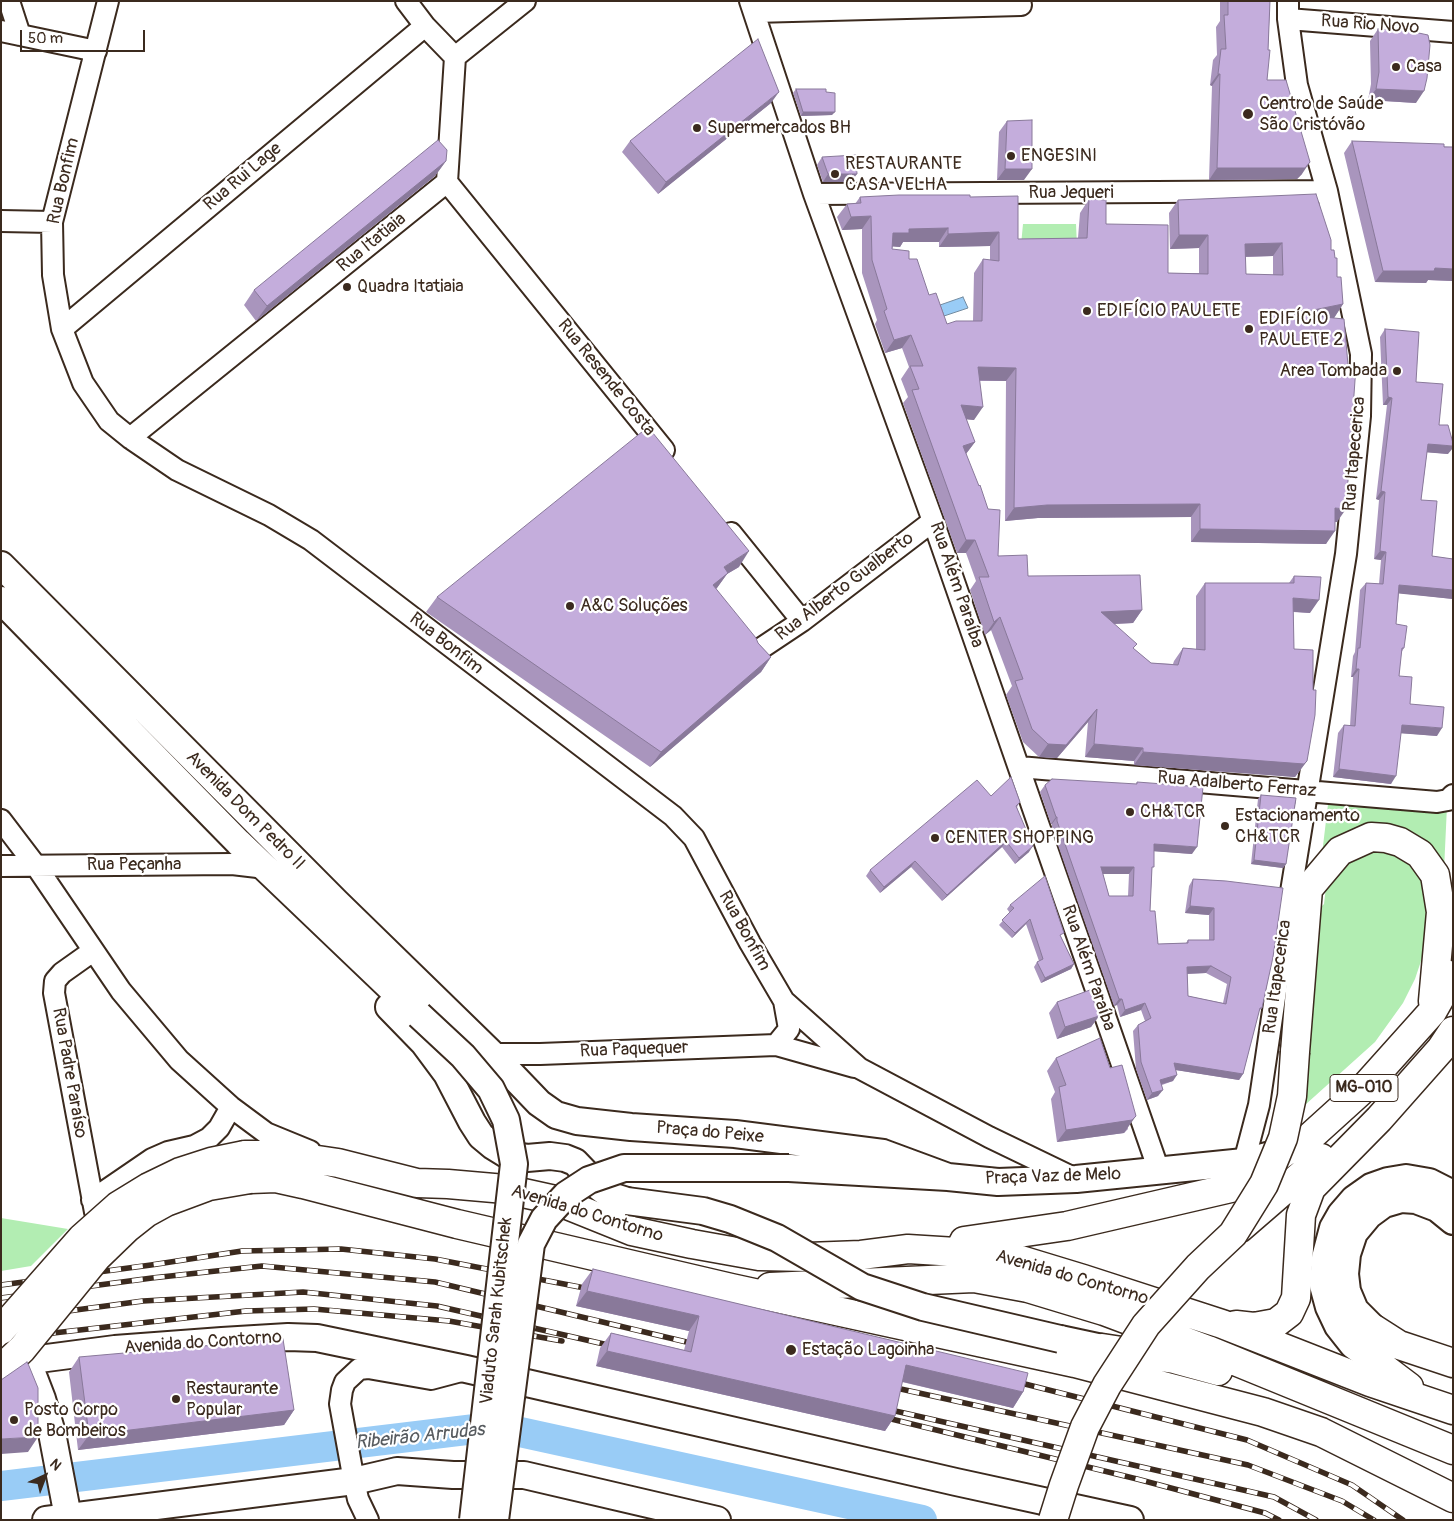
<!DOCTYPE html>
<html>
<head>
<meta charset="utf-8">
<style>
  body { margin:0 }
  #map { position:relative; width:1454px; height:1521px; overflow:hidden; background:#fff; font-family:Pangolin,sans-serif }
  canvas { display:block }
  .frame { position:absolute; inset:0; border:2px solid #3b2a1e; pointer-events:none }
  .north { position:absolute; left:20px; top:1451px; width:50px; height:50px; -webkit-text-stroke:4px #fff; paint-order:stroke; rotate:43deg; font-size:14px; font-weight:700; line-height:20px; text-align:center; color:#3b2a1e }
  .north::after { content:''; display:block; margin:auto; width:18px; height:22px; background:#3b2a1e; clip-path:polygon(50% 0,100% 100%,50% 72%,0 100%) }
  .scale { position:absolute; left:20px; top:30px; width:125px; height:22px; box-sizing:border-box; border:2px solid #3b2a1e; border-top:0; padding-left:6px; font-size:15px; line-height:18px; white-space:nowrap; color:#3b2a1e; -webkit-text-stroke:4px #fff; paint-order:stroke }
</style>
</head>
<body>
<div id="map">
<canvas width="1454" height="1521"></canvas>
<div class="frame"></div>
<div class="north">N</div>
<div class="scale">50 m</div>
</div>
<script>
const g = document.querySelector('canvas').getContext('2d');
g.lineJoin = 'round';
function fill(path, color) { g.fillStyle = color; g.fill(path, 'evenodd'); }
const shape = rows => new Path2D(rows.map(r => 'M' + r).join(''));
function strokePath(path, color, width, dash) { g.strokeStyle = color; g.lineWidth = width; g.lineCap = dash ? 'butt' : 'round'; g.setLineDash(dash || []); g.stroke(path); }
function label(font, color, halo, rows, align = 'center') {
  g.font = font + ' Pangolin,sans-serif'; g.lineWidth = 4.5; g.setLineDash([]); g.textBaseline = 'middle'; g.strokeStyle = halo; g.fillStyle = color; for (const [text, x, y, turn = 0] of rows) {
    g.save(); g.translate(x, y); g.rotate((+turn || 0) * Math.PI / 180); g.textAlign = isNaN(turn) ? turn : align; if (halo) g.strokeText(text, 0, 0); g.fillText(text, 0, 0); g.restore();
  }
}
const green = shape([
  [1023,224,1076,224,1077,246,1021,245],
  [1329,796,1447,806,1444,870,1412,838,1322,854],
  [1395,847,1428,883,1429,930,1423,955,1415,979,1403,1003,1375,1042,1305,1105,1318,910,1324,904,1327,878,1353,852],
  [1,1218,68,1229,31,1266,1,1271]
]);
const water = shape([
  [963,297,968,308,944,316,940,305,963,297]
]);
const river = shape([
  [1,1486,475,1429,499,1429,520,1432,922,1520]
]);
const minor = shape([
  [9,1,20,35],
  [108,1,52,222,53,275,62,329,83,383,109,421,130,438,177,470,269,515,311,540,673,816,694,838,750,943,784,1001,859,1068,989,1137,1076,1179],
  [406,1,425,26,455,57],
  [750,1,814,194,933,521,1159,1171],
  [754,12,1021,5],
  [1288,19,1453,32],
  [1,31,96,51],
  [447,182,664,450],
  [814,194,1327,191],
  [1,221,52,222],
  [62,329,425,26],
  [130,438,447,182,455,57,525,1],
  [731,533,802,621],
  [757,651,802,621,933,521],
  [1019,767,1437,802,1448,800,1453,795],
  [1,820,36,866,121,991,179,1060,231,1107,266,1133,310,1151],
  [1,866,232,864,266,868],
  [93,951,62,973,55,981,54,993,95,1212],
  [776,1045,789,1029,784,1001],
  [492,1054,540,1054,776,1045,854,1067],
  [1244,1162,1259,1105,1288,910,1346,554,1360,416,1361,354,1327,191,1297,85,1288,19,1288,1],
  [92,1200,152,1159,168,1152,194,1146,209,1138,219,1128,231,1107],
  [368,1520,358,1499,354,1481,340,1404,342,1390,345,1382,359,1369,368,1368,431,1379,465,1370]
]);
const major = shape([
  [1,565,336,902,492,1054,539,1103,556,1115,577,1121,631,1127,735,1134,883,1153,948,1177],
  [1,600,238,842,419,1015],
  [389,1007,424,1043,447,1074,472,1122,481,1136,493,1146,506,1154,527,1158,550,1156,565,1158,575,1162,599,1187,611,1196,627,1201],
  [789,1168,948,1177,998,1182,1076,1179,1244,1162,1282,1152],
  [1374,1329,1355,1310,1347,1291,1345,1274,1347,1254,1354,1233,1369,1215,1384,1204,1401,1199,1416,1200,1437,1208,1453,1221],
  [1060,1339,1102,1348],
  [1368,1356,1353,1345,1338,1326,1329,1307,1323,1285,1325,1258,1333,1228,1341,1214,1354,1199,1371,1187,1388,1181,1406,1178,1429,1182,1453,1194],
  [22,1361,32,1373,42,1399,52,1433,68,1517],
  [1,1364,115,1349,222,1341,288,1337,317,1338,466,1369,956,1482,1130,1520],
  [46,1520,354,1481,397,1471,453,1475,524,1475,717,1520]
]);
const highway = shape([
  [1295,1052,1308,889,1340,851,1371,837,1386,838,1400,842,1420,854,1435,875,1441,912,1433,1001],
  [245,1155,284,1155,338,1163,417,1183,448,1184,505,1189,555,1200,632,1231,692,1244,759,1256,808,1257,861,1255,908,1249,1004,1255,1083,1279,1222,1324,1370,1382,1453,1410],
  [250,1179,276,1178,303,1184,457,1224,731,1288,1075,1363,1263,1412,1321,1432,1453,1498],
  [1240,1228,1321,1158],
  [964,1241,1067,1226,1235,1187,1285,1152,1310,1137,1363,1089,1432,1012,1453,975],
  [770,1287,974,1278,1028,1288,1104,1311,1208,1350,1453,1450],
  [1236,1325,1254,1327,1276,1323,1289,1313,1296,1298,1301,1215,1311,1188,1379,1119,1441,1049,1453,1031],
  [1374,1329,1399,1345,1453,1363],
  [1102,1348,1174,1359,1218,1371],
  [1368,1356,1409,1387]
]);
const rail = shape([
  [1,1285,151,1265,242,1251,341,1249,435,1259,595,1290],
  [1,1298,152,1278,262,1266,435,1282,699,1345],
  [1,1320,143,1301,303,1292,437,1306,617,1347],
  [1,1339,246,1311,314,1309,449,1321,562,1341],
  [1013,1381,1247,1440,1352,1485,1403,1520],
  [887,1386,1248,1465,1342,1501,1374,1520],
  [882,1408,1274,1497,1316,1520],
  [879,1416,1137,1479,1265,1513,1279,1520]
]);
const majorBridge = shape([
  [419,1015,463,1056,491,1089,506,1120,514,1164,473,1520],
  [627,1201,703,1211,730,1219,777,1238,862,1287,923,1307,1060,1339],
  [495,1520,531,1244,544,1219,566,1195,589,1180,624,1168,789,1168]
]);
const highwayBridge = shape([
  [1,1330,82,1238,118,1206,149,1187,180,1172,211,1162,245,1155],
  [1,1369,22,1349,97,1257,127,1228,146,1213,166,1202,209,1186,250,1179],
  [1053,1520,1064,1485,1085,1427,1107,1385,1146,1325,1198,1267,1233,1234,1264,1184,1283,1138,1292,1096,1295,1052]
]);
const wall = shape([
  [1220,1,1270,1,1267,80,1302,174,1297,179,1209,180,1212,86,1210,85,1213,60,1217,55,1216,27,1220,21],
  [1378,29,1416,103,1368,100,1371,84,1370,41],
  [796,89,826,92,832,115,801,116,793,93],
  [771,103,658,194,622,152,630,141],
  [1007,121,1024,180,997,180,999,132],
  [1352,141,1453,147,1453,281,1428,280,1426,283,1375,282,1344,153],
  [822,157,851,182,823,182,817,165],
  [446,161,435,176,256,321,244,305,254,290],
  [860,197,970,197,1018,239,1078,238,1080,213,1089,199,1106,224,1168,273,1199,273,1199,248,1170,249,1169,213,1178,200,1331,250,1335,258,1337,277,1343,304,1334,318,1332,318,1337,522,1335,522,1326,544,1191,542,1191,517,1038,518,1005,521,1006,381,980,381,974,420,966,419,975,442,966,454,998,556,1028,576,1142,610,1133,623,1114,624,1134,649,1151,663,1173,664,1174,661,1183,648,1196,649,1196,596,1205,583,1289,583,1294,576,1310,613,1293,612,1294,649,1307,761,1295,777,1134,765,1134,761,1085,757,1088,722,1057,758,1039,757,1023,742,1006,695,1012,686,991,630,985,635,970,590,976,581,966,553,957,553,903,403,908,397,901,379,909,367,902,348,885,353,875,324,877,320,862,273,862,229,842,230,837,217,847,204,855,204],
  [903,242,939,242,939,247,990,246,990,260,983,259,974,273,973,321,947,324,929,295,909,259,892,249,893,246,900,247],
  [1273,256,1273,275,1246,274,1245,257],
  [1385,329,1439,425,1448,454,1427,452,1421,500,1432,556,1453,559,1453,599,1399,593,1396,624,1404,648,1401,653,1399,676,1410,704,1437,736,1401,733,1391,784,1333,777,1338,733,1344,725,1350,726,1353,677,1351,677,1353,656,1355,652,1360,590,1366,583,1379,584,1381,560,1374,559,1379,500,1376,499,1387,405,1383,405,1380,337],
  [739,567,727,574,716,589,758,643,771,657,761,672,650,767,426,612,437,597],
  [1137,782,1192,854,1154,851,1152,870,1150,911,1158,944,1186,943,1188,940,1209,940,1209,915,1185,913,1189,886,1193,879,1226,881,1262,1008,1259,1011,1243,1074,1239,1080,1176,1070,1173,1081,1162,1085,1158,1096,1147,1100,1136,1069,1133,1031,1138,1025,1145,1021,1141,1010,1120,1017,1117,1005,1114,1006,1052,828,1052,824,1051,824,1040,792,1045,785,1136,784],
  [1103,874,1129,874,1128,896,1109,896],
  [1206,973,1227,984,1223,1003,1188,996,1187,974],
  [1261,795,1286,864,1283,868,1251,864,1258,799],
  [991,796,1020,802,1017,807,1029,852,1015,864,1002,847,942,901,911,867,880,893,866,876,870,870],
  [1010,905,1061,937,1074,964,1071,969,1041,983,1034,967,1037,962,1039,961,1026,924,1012,938,999,925,1010,913,1007,909],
  [1057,1002,1099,1016,1091,1027,1057,1039,1049,1013],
  [1056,1058,1110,1068,1128,1129,1124,1133,1057,1142,1051,1099,1055,1092,1047,1071],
  [593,1269,1023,1392,1013,1408,902,1382,895,1416,885,1431,596,1366,600,1348,611,1333,684,1350,689,1331,576,1306,582,1284],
  [79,1357,294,1410,284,1425,78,1450,69,1372]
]);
const shadedWall = shape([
  [1218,74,1220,74,1212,86,1210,85],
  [1376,89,1424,91,1416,103,1368,100],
  [779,92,771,103,658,194,666,182],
  [803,112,835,112,832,115,801,116],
  [446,161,435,176,256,321,267,306],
  [1310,162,1302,174,1297,179,1209,180,1217,168],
  [1005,169,1032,169,1024,180,997,180],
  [828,174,857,174,851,182,823,182],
  [871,216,862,229,842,230,851,217],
  [948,228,939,242,903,242,900,247,884,246,893,233,909,229],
  [999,232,990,246,939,247,948,234],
  [1179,235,1208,235,1199,248,1170,249],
  [1282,243,1273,256,1236,257,1245,244],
  [1435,268,1453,269,1453,281,1428,280,1426,283,1375,282,1383,271],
  [1343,304,1334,318,1285,327,1294,314],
  [911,335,902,348,885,353,894,340],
  [978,367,1016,368,1006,381,969,380],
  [1388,397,1392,398,1387,405,1383,405],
  [961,405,983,407,974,420,952,418],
  [975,442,965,455,963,446],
  [1428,444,1453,446,1453,448,1448,454,1422,452],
  [1381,491,1385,492,1379,500,1376,499],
  [1200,504,1191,517,1038,518,1005,521,1014,508,1047,505],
  [1335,508,1346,509,1337,522,1326,522],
  [1200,529,1335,531,1326,544,1191,542],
  [966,540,975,540,966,553,957,553],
  [749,551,739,567,727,574,717,588,703,600,724,567],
  [1380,551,1386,552,1381,560,1374,559],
  [1399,585,1453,590,1453,599,1394,593],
  [1293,598,1319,600,1310,613,1284,611],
  [1142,610,1133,623,1091,625,1101,612],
  [1000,617,991,630,985,635,994,622],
  [771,657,761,672,650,767,661,752],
  [1356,669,1359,669,1353,677,1351,677],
  [1097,709,1088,722,1057,758,1039,757,1048,744],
  [1402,725,1442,728,1437,736,1397,733],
  [1094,744,1143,748,1134,761,1085,757],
  [1143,752,1307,761,1295,777,1134,765],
  [1339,769,1396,776,1391,784,1333,777],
  [1056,817,1057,817,1052,824,1051,824],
  [1006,841,1002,847,942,901,947,895],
  [1154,844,1197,847,1192,854,1150,851],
  [1033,846,1029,852,1015,864,1019,858],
  [1254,860,1286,864,1283,868,1251,864],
  [915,861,911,867,880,893,884,887],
  [1101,867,1134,867,1129,874,1096,874],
  [1190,906,1214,908,1209,915,1185,913],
  [1030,919,1026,924,1012,938,1015,933],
  [1074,964,1071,969,1041,983,1045,978],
  [1211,966,1206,973,1182,974,1187,967],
  [1119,999,1122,999,1117,1005,1114,1006],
  [1145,1003,1141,1010,1120,1017,1125,1010],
  [1099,1016,1091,1027,1057,1039,1065,1027],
  [1174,1063,1243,1074,1239,1080,1169,1069],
  [1177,1075,1173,1081,1155,1086,1160,1080],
  [1163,1090,1158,1096,1147,1100,1152,1093],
  [1136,1116,1124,1133,1057,1142,1066,1130],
  [587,1291,699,1316,689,1331,576,1306],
  [607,1351,895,1416,885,1431,596,1366],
  [906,1365,1023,1392,1013,1408,895,1380],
  [294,1410,284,1425,78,1450,89,1435],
  [38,1437,28,1452,1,1454,1,1439]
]);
const building = shape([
  [1228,1,1270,1,1268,50,1270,50,1267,80,1286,80,1310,162,1305,168,1217,168,1220,74,1218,74,1221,49,1226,49,1224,15,1228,15,1228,1],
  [1378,29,1400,29,1428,35,1430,45,1427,78,1424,91,1376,89,1379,72,1378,29],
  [758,39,779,92,666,182,630,141,758,39],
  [796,89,826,89,826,92,835,93,835,112,803,112,796,89],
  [1032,120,1032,169,1005,169,1007,121,1032,120],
  [438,140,447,150,446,161,267,306,254,290,438,140],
  [1352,141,1444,144,1444,147,1453,147,1453,269,1435,268,1434,271,1383,271,1352,141],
  [856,155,857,174,828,174,822,157,856,155],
  [1316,194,1331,240,1331,250,1334,250,1335,258,1337,258,1337,277,1341,277,1343,304,1294,314,1344,319,1348,365,1356,366,1346,509,1335,508,1335,531,1200,529,1200,504,1047,505,1014,508,1016,368,978,367,983,407,961,405,975,442,963,446,979,486,980,485,988,509,1000,510,998,556,1027,555,1028,576,1140,575,1142,610,1101,612,1137,644,1133,648,1151,663,1178,665,1183,648,1205,650,1205,583,1294,583,1294,576,1321,577,1319,600,1293,598,1294,649,1313,650,1313,690,1316,690,1315,715,1307,761,1304,764,1143,752,1143,748,1094,744,1097,709,1066,745,1048,744,1032,729,1015,681,1023,679,1000,617,994,622,979,577,989,577,975,540,966,540,912,390,919,389,910,366,923,366,911,335,894,340,884,311,887,309,872,260,871,216,851,217,847,204,861,203,860,197,899,195,970,195,970,197,1018,196,1018,239,1087,238,1089,199,1106,200,1106,224,1168,225,1168,273,1208,274,1208,235,1179,235,1178,200,1316,194],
  [948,228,948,234,999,232,999,261,983,259,982,321,956,321,947,324,936,293,929,295,917,259,909,259,909,251,892,249,893,233,909,233,909,229,948,228],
  [1282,243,1283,275,1246,274,1245,244,1282,243],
  [1385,329,1419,332,1416,382,1443,384,1439,425,1448,425,1453,443,1453,446,1428,444,1421,500,1437,501,1432,556,1453,559,1453,590,1399,585,1396,624,1407,626,1404,648,1402,648,1399,676,1412,677,1410,704,1444,707,1442,728,1402,725,1396,776,1339,769,1344,725,1355,726,1359,669,1356,669,1358,648,1360,648,1366,583,1383,584,1386,552,1380,551,1385,492,1381,491,1392,398,1388,397,1385,329],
  [648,427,749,551,724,567,728,573,713,585,756,638,758,643,771,657,661,752,437,597,648,427],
  [1011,777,1020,802,1016,806,1033,846,1019,858,1006,841,947,895,915,861,884,887,870,870,977,780,991,796,1011,777],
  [1052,779,1137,784,1137,782,1203,787,1197,847,1154,844,1154,867,1152,867,1150,911,1155,911,1158,944,1188,943,1188,940,1214,940,1214,908,1190,906,1193,879,1226,881,1283,888,1273,957,1262,1008,1260,1008,1243,1074,1174,1063,1177,1075,1160,1080,1163,1090,1152,1093,1141,1062,1138,1025,1151,1018,1145,1003,1125,1010,1122,999,1119,999,1057,821,1057,817,1056,817,1045,785,1052,779],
  [1101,867,1134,867,1133,896,1109,896,1101,867],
  [1211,966,1231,977,1226,1004,1188,996,1187,967,1211,966],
  [1261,795,1296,798,1286,864,1254,860,1261,795],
  [1045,876,1064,933,1060,935,1074,964,1045,978,1037,962,1043,959,1030,919,1015,933,1002,920,1014,908,1010,905,1045,876],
  [1090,990,1099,1016,1065,1027,1057,1002,1090,990],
  [1100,1038,1110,1068,1122,1065,1136,1116,1132,1120,1066,1130,1059,1087,1066,1085,1056,1058,1100,1038],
  [593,1269,1028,1373,1023,1392,906,1365,895,1416,607,1351,611,1333,691,1352,699,1316,587,1291,593,1269],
  [283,1339,294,1410,89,1435,79,1357,283,1339],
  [27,1362,29,1366,38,1388,38,1437,1,1439,1,1380,27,1362]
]);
const markers = [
  [1396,67,5,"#3b2a1e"],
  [1248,114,6,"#3b2a1e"],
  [697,128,5,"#3b2a1e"],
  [1011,156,5,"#3b2a1e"],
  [835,174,5,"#3b2a1e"],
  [347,287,5,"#3b2a1e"],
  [1087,311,5,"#3b2a1e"],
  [1249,329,5,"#3b2a1e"],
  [1397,371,5,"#3b2a1e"],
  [570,606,5,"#3b2a1e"],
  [1130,812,5,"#3b2a1e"],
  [1225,826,5,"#3b2a1e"],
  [935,838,5,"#3b2a1e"],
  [791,1350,6,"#3b2a1e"],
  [176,1399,5,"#3b2a1e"],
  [14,1420,5,"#3b2a1e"]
];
const shields = [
  [1364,1088,68]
];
const shieldNames = [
  ["MG-010",1364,1088]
];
const streetNames = [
  ["Rua Rio Novo",1370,25,4],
  ["Rua Rui Lage",243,177,-40],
  ["Rua Bonfim",64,181,-77],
  ["Rua Jequeri",1071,193],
  ["Rua Itatiaia",372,243,-39],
  ["Rua Resende Costa",606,378,51],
  ["Rua Itapecerica",1355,454,-85],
  ["Rua Além Paraíba",956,585,71],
  ["Rua Alberto Gualberto",845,587,-37],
  ["Rua Bonfim",446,644,38],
  ["Rua Adalberto Ferraz",1237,785,5],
  ["Avenida Dom Pedro II",245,811,45],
  ["Rua Peçanha",134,865],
  ["Rua Bonfim",744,931,61],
  ["Rua Além Paraíba",1088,968,71],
  ["Rua Itapecerica",1278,977,-82],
  ["Rua Paquequer",634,1050,-2],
  ["Rua Padre Paraíso",69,1073,80],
  ["Praça do Peixe",710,1133,5],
  ["Praça Vaz de Melo",1053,1177,-2],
  ["Avenida do Contorno",587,1214,17],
  ["Avenida do Contorno",1072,1278,16],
  ["Viaduto Sarah Kubitschek",497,1311,-84],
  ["Avenida do Contorno",203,1343,-4]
];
const poiNames = [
  ["Casa",1406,67],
  ["Centro de Saúde",1259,104],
  ["São Cristóvão",1259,125],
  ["Supermercados BH",707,128],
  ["ENGESINI",1021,156],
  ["RESTAURANTE",845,164],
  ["CASA VELHA",845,185],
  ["Quadra Itatiaia",357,287],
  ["EDIFÍCIO PAULETE",1097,311],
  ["EDIFÍCIO",1259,319],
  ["PAULETE 2",1259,340],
  ["Area Tombada",1387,371,"right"],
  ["A&C Soluções",580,606],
  ["CH&TCR",1140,812],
  ["Estacionamento",1235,816],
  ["CH&TCR",1235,837],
  ["CENTER SHOPPING",945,838],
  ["Estação Lagoinha",802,1350],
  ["Restaurante",186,1389],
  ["Popular",186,1410],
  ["Posto Corpo",24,1410],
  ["de Bombeiros",24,1431]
];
const waterNames = [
  ["Ribeirão Arrudas",420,1437,-6]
];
fill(green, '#b2edb2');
fill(water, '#99ccf6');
strokePath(water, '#738ba0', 1);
strokePath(river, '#99ccf6', 30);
strokePath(minor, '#3b2a1e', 24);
strokePath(major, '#3b2a1e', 30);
strokePath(highway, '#3b2a1e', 31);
strokePath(minor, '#fff', 20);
strokePath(major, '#fff', 26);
strokePath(highway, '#fff', 28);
strokePath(rail, '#3b2a1e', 5.5);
strokePath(rail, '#fff', 4, [11]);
strokePath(majorBridge, '#3b2a1e', 30, []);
strokePath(highwayBridge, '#3b2a1e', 31, []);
strokePath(majorBridge, '#fff', 26);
strokePath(highwayBridge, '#fff', 28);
fill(wall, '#a995bd');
fill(shadedWall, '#89799a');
fill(building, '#c4addc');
strokePath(building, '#89799a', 1);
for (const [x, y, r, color] of markers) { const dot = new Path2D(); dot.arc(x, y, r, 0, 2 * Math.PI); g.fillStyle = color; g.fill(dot); strokePath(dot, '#fff', 2); }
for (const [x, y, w] of shields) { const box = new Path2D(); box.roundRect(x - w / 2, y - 13.5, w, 27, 4); g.fillStyle = '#fff'; g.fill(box); strokePath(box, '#3b2a1e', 1); }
label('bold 16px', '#3b2a1e', null, shieldNames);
label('18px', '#3b2a1e', '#fff', streetNames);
label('18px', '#3b2a1e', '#fff', poiNames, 'left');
label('italic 19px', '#575b5f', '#fff', waterNames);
</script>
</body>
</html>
